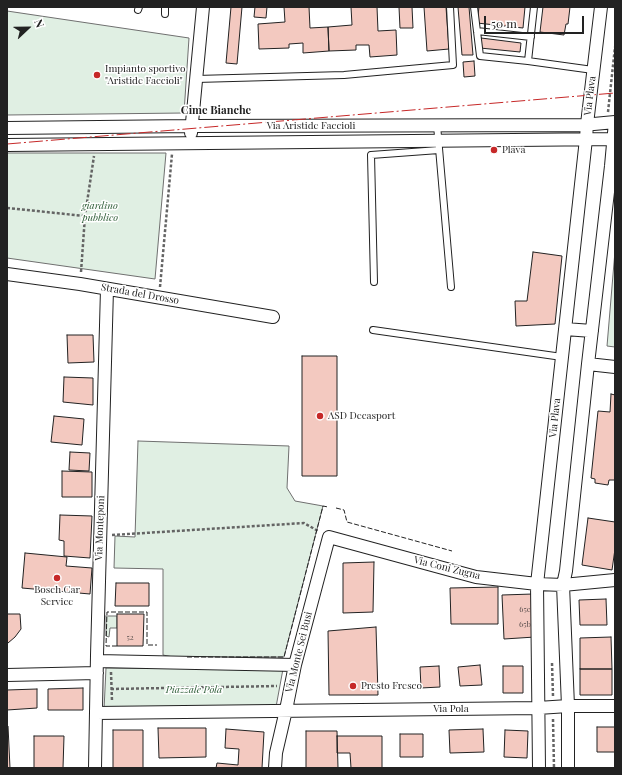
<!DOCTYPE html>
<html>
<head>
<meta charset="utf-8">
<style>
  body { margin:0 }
  #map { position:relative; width:622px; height:775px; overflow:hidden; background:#fff; font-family:"Playfair Display",serif }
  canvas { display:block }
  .frame { position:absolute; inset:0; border:8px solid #222; pointer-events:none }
  .north { position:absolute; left:8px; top:8px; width:40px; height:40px; -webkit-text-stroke:3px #fff; paint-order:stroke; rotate:68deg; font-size:11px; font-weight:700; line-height:16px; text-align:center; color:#222 }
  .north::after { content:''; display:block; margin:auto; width:14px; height:18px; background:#222; clip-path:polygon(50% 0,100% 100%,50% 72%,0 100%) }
  .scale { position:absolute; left:484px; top:16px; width:100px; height:18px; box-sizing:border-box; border:2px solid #222; border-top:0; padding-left:5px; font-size:12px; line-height:14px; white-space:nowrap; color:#222; -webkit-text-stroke:3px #fff; paint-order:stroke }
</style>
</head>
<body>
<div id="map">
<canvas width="622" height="775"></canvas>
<div class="frame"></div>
<div class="north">N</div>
<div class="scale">50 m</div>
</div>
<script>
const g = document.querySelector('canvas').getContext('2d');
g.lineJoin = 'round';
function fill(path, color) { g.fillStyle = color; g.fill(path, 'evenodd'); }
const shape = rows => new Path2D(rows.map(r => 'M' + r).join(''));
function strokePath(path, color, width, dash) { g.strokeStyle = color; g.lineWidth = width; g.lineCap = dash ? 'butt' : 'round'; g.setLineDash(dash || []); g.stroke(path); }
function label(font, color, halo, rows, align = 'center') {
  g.font = font + ' "Playfair Display",serif'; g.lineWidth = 3; g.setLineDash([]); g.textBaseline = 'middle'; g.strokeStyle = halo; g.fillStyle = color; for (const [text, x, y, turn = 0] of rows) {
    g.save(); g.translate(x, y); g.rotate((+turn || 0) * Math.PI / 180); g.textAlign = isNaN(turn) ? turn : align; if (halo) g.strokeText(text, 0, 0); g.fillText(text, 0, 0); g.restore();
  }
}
const green = shape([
  [7,11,189,38,184,113,7,115,7,11],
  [7,153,166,153,155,279,7,258,7,153],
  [615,251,615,347,607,346,615,251],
  [138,441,289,446,287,488,295,501,323,506,284,657,173,657,163,655,163,569,114,568,115,536,135,537,138,441],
  [106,616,117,616,117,628,110,628,109,637,106,636,106,616],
  [106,668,283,669,276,707,104,710,106,668]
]);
const building = shape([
  [231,7,242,7,237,64,226,63,231,7],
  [255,7,267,7,266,18,254,17,255,7],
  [284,7,309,7,310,28,328,27,329,51,303,53,303,43,289,44,289,48,259,49,258,24,285,22,284,7],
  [351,7,377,7,378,31,396,30,397,55,370,57,369,45,356,45,356,50,329,51,328,27,352,25,351,7],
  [399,7,412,7,413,28,400,28,399,7],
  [424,7,446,7,449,49,427,51,424,7],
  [458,7,469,7,473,55,462,55,458,7],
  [479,7,525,7,523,28,477,23,479,7],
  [543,7,570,7,568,24,566,24,564,35,540,32,543,7],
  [481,38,521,43,520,52,480,48,481,38],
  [474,61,475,76,464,77,463,62,474,61],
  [533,252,562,256,555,324,516,326,515,301,527,301,533,252],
  [67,335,93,335,94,362,68,363,67,335],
  [302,356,337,356,337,476,302,476,302,356],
  [64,377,93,378,93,405,63,402,64,377],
  [611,394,615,395,615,480,609,480,608,485,595,483,595,479,591,478,598,411,610,412,611,394],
  [54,416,84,419,82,445,51,442,54,416],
  [70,452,90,453,89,471,69,470,70,452],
  [62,471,92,472,92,497,62,497,62,471],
  [60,515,92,516,90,558,64,556,64,541,59,540,60,515],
  [588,518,615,522,615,549,612,570,582,565,588,518],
  [25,553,67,557,66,566,92,568,90,594,22,588,25,553],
  [374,562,373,612,343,613,343,563,374,562],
  [116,583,149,583,149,606,115,606,116,583],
  [498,587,498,624,451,624,450,588,498,587],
  [533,594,535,637,504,639,502,595,533,594],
  [606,599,607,625,580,625,579,600,606,599],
  [7,614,20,614,21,629,15,637,8,643,7,643,7,614],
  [117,614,144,614,143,646,117,646,117,614],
  [376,627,378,695,329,695,328,631,376,627],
  [611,637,612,669,580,669,580,638,611,637],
  [480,665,482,685,460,686,458,667,480,665],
  [439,666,440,687,421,688,420,667,439,666],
  [503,666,523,666,523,693,503,693,503,666],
  [580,669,612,669,612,695,580,695,580,669],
  [83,688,83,710,48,710,48,689,83,688],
  [37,689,37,708,7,710,7,690,37,689],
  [7,726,8,726,10,768,7,768,7,726],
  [597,727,615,727,615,752,597,752,597,727],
  [158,728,206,728,206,757,159,758,158,728],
  [226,729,264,732,262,768,216,768,217,763,238,765,239,749,225,748,226,729],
  [483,729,484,752,450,753,449,730,483,729],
  [113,730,143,730,143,768,113,768,113,730],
  [505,730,528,731,527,758,504,757,505,730],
  [306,731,337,731,338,768,306,768,306,731],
  [400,734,423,734,423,757,400,757,400,734],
  [34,736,64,736,63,768,34,768,34,736],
  [337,736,382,736,382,768,351,768,350,753,337,753,337,736]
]);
const path = shape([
  [608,112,615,47],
  [7,208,85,216],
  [81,272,85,216,94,156],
  [160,287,172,154],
  [112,535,304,523,318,531],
  [552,663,553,696],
  [111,672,112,701],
  [111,689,277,686],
  [553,719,554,768]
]);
const service = shape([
  [474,7,480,56,528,61],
  [534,7,528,61,593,70],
  [138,10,139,7],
  [165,14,165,7],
  [477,31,531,37],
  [196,79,344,75,453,65,450,7],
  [437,125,451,287],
  [374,282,371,155,439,150],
  [373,330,562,357]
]);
const minor = shape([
  [7,128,191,126,583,125,615,122],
  [191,133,203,7],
  [7,145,615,139],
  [7,274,80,284,273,317],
  [565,329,592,331],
  [588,364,615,367],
  [97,661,295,665],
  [7,675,97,673],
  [96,713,538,708,568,706,615,706],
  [95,768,97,655,107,289],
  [275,768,276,753,286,710,295,665,329,537,476,577,537,584,563,585,615,580],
  [539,768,537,584,586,139,587,124,601,7],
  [568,768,568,706,563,585,566,571,588,364,611,166,615,122]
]);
const fence = shape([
  [336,508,344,510,347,522,452,551],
  [117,646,106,646,107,612,147,612,147,645,157,645],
  [187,657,284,657,323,506,328,507]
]);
const power = shape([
  [7,144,615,93]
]);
const markers = [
  [97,75,4,"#c62828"],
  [494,150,4,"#c62828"],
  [320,416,4,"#c62828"],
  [57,578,4,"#c62828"],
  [353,686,4,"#c62828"]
];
const numberNames = [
  ["65c",525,609],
  ["65b",525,624],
  ["52",130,637]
];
const poiNames = [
  ["Impianto sportivo",105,69],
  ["\"Aristide Faccioli\"",105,81],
  ["Plava",502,150],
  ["ASD Decasport",328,416],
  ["Bosch Car",57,590,"center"],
  ["Service",57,602,"center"],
  ["Presto Fresco",361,686]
];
const streetNames = [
  ["Via Plava",590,96,-83],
  ["Via Aristide Faccioli",311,126],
  ["Strada del Drosso",140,294,10],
  ["Via Plava",555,418,-84],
  ["Via Monteponi",100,528,-88],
  ["Via Coni Zugna",447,568,14],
  ["Via Monte Sei Busi",299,652,-76],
  ["Via Pola",451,709]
];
const parkNames = [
  ["giardino",100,206],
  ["pubblico",100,218],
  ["Piazzale Pola",194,690]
];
const neighbourhoodNames = [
  ["Cime Bianche",216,111]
];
fill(green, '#e0efe3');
strokePath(green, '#6f6f6f', 1);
fill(building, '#f3c9c0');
strokePath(building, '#222', 1);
strokePath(service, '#222', 8);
strokePath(minor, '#222', 14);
strokePath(path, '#646464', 2.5, [3, 2]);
strokePath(service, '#fff', 6);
strokePath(minor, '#fff', 12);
strokePath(fence, '#222', 1, [5, 2]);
strokePath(power, '#c62828', 1, [14, 3, 2, 3]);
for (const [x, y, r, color] of markers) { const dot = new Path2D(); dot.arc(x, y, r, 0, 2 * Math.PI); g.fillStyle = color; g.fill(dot); strokePath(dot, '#fff', 1.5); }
label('8px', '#564c4a', null, numberNames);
label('10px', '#222', '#fff', poiNames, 'left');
label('10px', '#222', '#fff', streetNames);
label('italic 10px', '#2f5e38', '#fff', parkNames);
label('bold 11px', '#222', '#fff', neighbourhoodNames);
</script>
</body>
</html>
